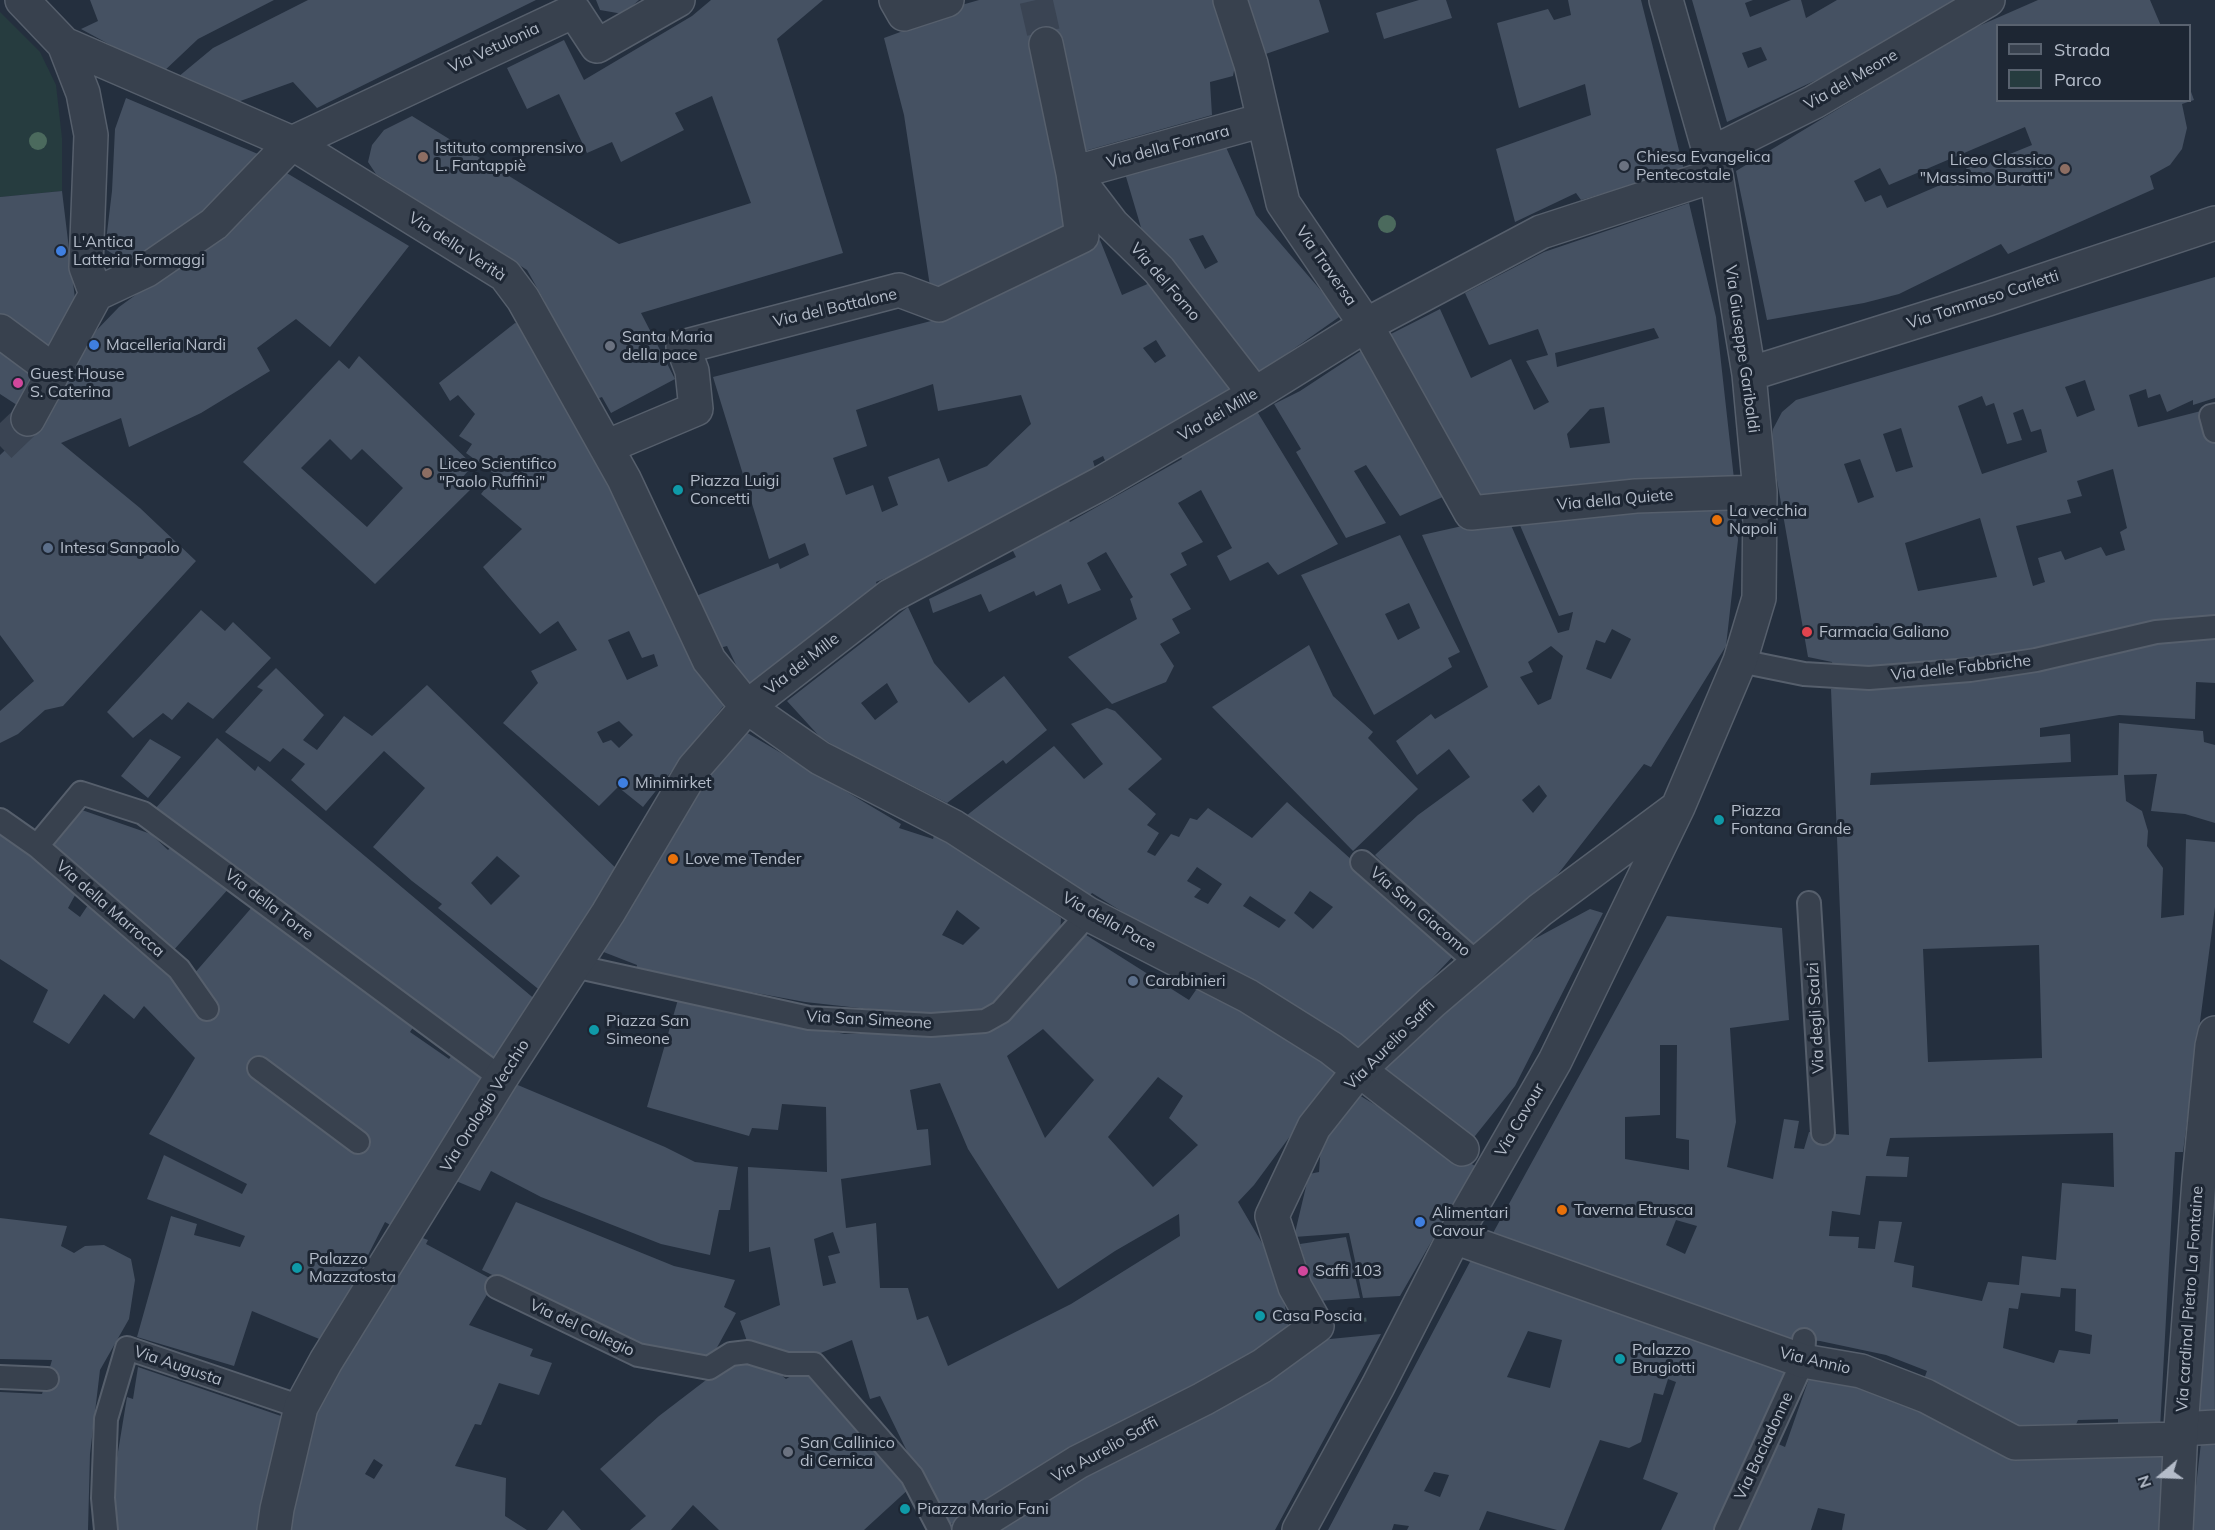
<!DOCTYPE html>
<html>
<head>
<meta charset="utf-8">
<style>
  body { margin:0 }
  #map { position:relative; width:2215px; height:1530px; overflow:hidden; background:#242f3e; font-family:Mulish,sans-serif }
  canvas { display:block }
  .legend { position:absolute; left:1996px; top:24px; width:195px; height:78px; box-sizing:border-box; background:#1d2633; border:2px solid #59626f; margin:0; padding:8px 10px; list-style:none; font-size:18px; color:#b4bcc9 }
  .legend li { display:flex; align-items:center; gap:12px; height:30px }
  .legend b { width:30px; border:2px solid #59626f }
  .north { position:absolute; left:2131px; top:1446px; width:60px; height:60px; -webkit-text-stroke:4px #1d2633; paint-order:stroke; rotate:251deg; font-size:16px; font-weight:700; line-height:24px; text-align:center; color:#b4bcc9 }
  .north::after { content:''; display:block; margin:auto; width:21px; height:27px; background:#b4bcc9; clip-path:polygon(50% 0,100% 100%,50% 72%,0 100%) }
</style>
</head>
<body>
<div id="map">
<canvas width="2215" height="1530"></canvas>
<ul class="legend">
<li><b style="height:8px;background:#38414e"></b>Strada</li>
<li><b style="height:16px;background:#263c3f"></b>Parco</li>
</ul>
<div class="north">N</div>
</div>
<script>
const g = document.querySelector('canvas').getContext('2d');
g.lineJoin = 'round';
function fill(path, color) { g.fillStyle = color; g.fill(path, 'evenodd'); }
const shape = rows => new Path2D(rows.map(r => 'M' + r).join(''));
function strokePath(path, color, width, dash) { g.strokeStyle = color; g.lineWidth = width; g.lineCap = dash ? 'butt' : 'round'; g.setLineDash(dash || []); g.stroke(path); }
function label(font, color, halo, rows, align = 'center') {
  g.font = font + ' Mulish,sans-serif'; g.lineWidth = 6; g.setLineDash([]); g.textBaseline = 'middle'; g.strokeStyle = halo; g.fillStyle = color; for (const [text, x, y, turn = 0] of rows) {
    g.save(); g.translate(x, y); g.rotate((+turn || 0) * Math.PI / 180); g.textAlign = isNaN(turn) ? turn : align; if (halo) g.strokeText(text, 0, 0); g.fillText(text, 0, 0); g.restore();
  }
}
const green = shape([
  [0,12,40,52,56,85,62,138,62,191,0,197]
]);
const building = shape([
  [90,0,274,0,198,39,162,73,81,29,98,21],
  [308,0,536,0,317,108,293,82,232,104,178,77,213,48],
  [596,0,639,0,623,14,600,10],
  [711,0,823,0,777,39,843,253,641,313,675,379,611,413,602,397,591,401,540,305,545,302,527,270,376,174,368,162,372,145,384,130,412,116,619,244,751,203,712,96,675,113,684,130,621,162,612,142,587,153,559,94,527,109,507,68,564,40,584,80,692,16],
  [979,0,1217,0,1237,55,1233,76,1210,82,1212,115,1081,152,1067,226,994,259,994,266,931,293,904,115,884,38,922,24,920,17],
  [1244,0,1319,0,1329,32,1260,56],
  [1419,0,1446,0,1452,18,1384,39,1376,13],
  [1568,0,1641,0,1684,170,1581,200,1576,193,1515,222,1496,149,1591,115,1585,84,1519,108,1497,23,1548,9,1554,20,1571,15],
  [1692,0,1753,0,1745,3,1750,17,1791,0,1801,0,1806,18,1837,0,1958,0,1827,75,1727,122],
  [1761,47,1767,60,1748,68,1742,53],
  [2038,0,2150,0,2161,26,1998,26,1998,100,2190,100,2190,89,2194,100,2182,104,2187,128,2182,149,2170,165,2150,176,2154,189,2008,254,2001,244,1899,294,1864,303,1767,320,1736,171,1965,32],
  [2025,127,2032,145,1983,165,1979,158,1965,165,1968,173,1887,208,1881,195,1865,202,1854,181,1880,168,1889,185],
  [126,98,265,157,215,209,128,263,105,249,112,191,115,129],
  [1225,145,1256,215,1342,315,1255,376,1145,241,1124,170],
  [1203,235,1218,262,1205,269,1189,239],
  [285,172,409,246,330,347,296,319,257,348,270,371,201,413,129,447,121,418,61,443,140,508,196,561,63,706,45,710,18,734,0,743,0,711,34,681,0,635,0,455,36,421,63,365,119,307,239,220],
  [62,191,76,307,46,352,0,320,0,197],
  [1689,203,1716,317,1734,479,1479,499,1387,336,1440,309,1471,378,1511,359,1534,410,1549,402,1526,361,1548,355,1538,329,1489,345,1465,293,1544,252],
  [1654,328,1659,338,1557,367,1555,353],
  [1604,407,1610,443,1570,448,1567,434,1590,409],
  [1100,240,1122,295,1159,279,1241,385,1107,465,1103,456,1093,461,1096,471,982,539,876,582,878,588,749,692,727,646,712,650,691,598,778,563,780,569,809,555,805,543,769,559,713,377,931,321,984,297],
  [1156,340,1166,356,1155,363,1143,348],
  [933,384,938,411,1021,395,1031,424,987,466,948,482,939,458,888,477,898,505,882,512,873,485,846,495,833,458,867,446,856,410],
  [2215,277,2215,398,2193,405,2193,400,2167,412,2160,394,2148,398,2146,389,2129,395,2138,427,2201,411,2207,434,2215,432,2215,618,1964,660,1854,671,1833,668,1832,662,1808,657,1771,446,1773,429,1782,412,1796,400],
  [2085,380,2095,410,2077,417,2065,387],
  [1982,396,1986,406,1994,403,2007,444,2022,440,2013,413,2023,409,2031,432,2041,429,2047,452,1982,474,1958,406],
  [1901,428,1913,467,1896,472,1883,434],
  [1860,459,1874,497,1858,503,1844,464],
  [2113,469,2127,528,2120,532,2125,550,2106,556,2101,547,2065,560,2061,551,2038,558,2045,582,2033,586,2016,526,2071,513,2067,500,2082,496,2077,481],
  [1980,518,1997,577,1918,591,1905,543],
  [515,323,531,328,640,552,729,699,643,807,618,787,599,806,503,723,538,683,531,671,577,650,558,621,540,634,483,567,522,529,481,494,496,475,466,453,472,444,459,436,475,414,458,395,450,401,439,383],
  [629,631,642,658,654,654,658,666,627,680,608,640],
  [619,721,633,735,619,748,611,740,603,743,597,732],
  [0,341,42,372,23,409,0,394],
  [1370,345,1454,492,1400,516,1366,465,1354,471,1386,523,1346,538,1296,452,1301,449,1274,404,1300,391],
  [359,356,473,465,462,478,471,489,375,584,243,462,339,360,349,369],
  [330,439,351,460,362,449,403,488,367,527,301,468],
  [1255,408,1338,544,1278,575,1268,562,1230,581,1217,556,1232,548,1201,490,1178,503,1203,542,1181,553,1187,565,1170,574,1191,609,1172,619,1180,633,1160,644,1174,666,1166,682,1112,704,1068,657,1137,619,1130,599,1133,597,1106,552,1087,563,1101,590,1068,604,1061,584,1036,596,1034,591,989,612,981,594,933,613,929,599,1016,557,1008,541,1061,509,1070,522,1182,459,1176,445],
  [1735,501,1738,540,1726,646,1651,767,1644,764,1558,874,1525,906,1469,951,1375,855,1418,815,1470,777,1449,749,1417,775,1396,741,1431,714,1435,719,1488,687,1422,535,1507,516,1558,633,1569,630,1573,612,1559,616,1519,523],
  [1612,629,1631,639,1611,679,1586,669,1596,640,1605,643],
  [1551,646,1563,656,1551,699,1538,705,1520,677,1533,672,1528,662],
  [1539,785,1547,796,1533,813,1522,800],
  [1400,535,1460,652,1448,658,1452,667,1374,715,1301,575],
  [1409,603,1420,628,1398,640,1385,614],
  [908,607,934,663,969,703,1004,676,1047,730,1006,764,1003,760,947,803,838,748,819,736,787,701],
  [887,683,898,702,875,720,861,703],
  [201,610,225,631,233,622,271,658,213,719,188,702,172,720,163,713,133,738,107,712],
  [2215,635,2215,683,2196,682,2195,719,2119,715,2040,728,2040,737,2070,734,2071,762,1871,773,1870,785,2118,775,2119,723,2203,731,2204,742,2215,745,2215,823,2185,814,2151,811,2157,774,2124,775,2126,801,2142,811,2148,831,2147,846,2163,868,2161,918,2184,915,2186,839,2215,842,2215,907,2183,1152,2175,1152,2160,1429,2118,1428,2118,1419,2078,1420,2072,1434,2019,1426,1924,1379,1927,1371,1886,1355,1820,1341,1756,1336,1493,1233,1667,916,1782,928,1789,1020,1730,1028,1736,1122,1727,1167,1773,1179,1784,1119,1799,1121,1794,1148,1804,1149,1809,1132,1849,1135,1831,689,1896,685,2154,641],
  [2039,945,2042,1058,1928,1062,1923,949],
  [1660,1045,1677,1045,1676,1138,1689,1140,1689,1170,1625,1159,1625,1117,1660,1115],
  [2113,1133,2114,1187,2062,1183,2056,1260,2022,1256,2019,1285,1988,1282,1982,1301,1912,1287,1914,1266,1894,1262,1902,1222,1879,1221,1875,1249,1858,1248,1859,1237,1829,1236,1832,1211,1860,1215,1866,1176,1907,1177,1909,1157,1886,1156,1890,1138],
  [1676,1220,1697,1226,1685,1254,1666,1245],
  [2061,1288,2076,1289,2075,1331,2092,1335,2090,1354,2059,1350,2054,1363,2003,1348,2009,1308,2018,1309,2021,1293,2060,1297],
  [1309,645,1333,696,1373,732,1368,738,1418,789,1353,851,1212,707],
  [276,668,324,715,303,740,317,750,344,716,372,736,427,685,622,874,542,992,438,908,442,904,412,881,373,847,425,788,384,751,326,811,291,780,305,764,283,748,270,762,225,732,263,690,257,687],
  [497,856,520,876,491,905,471,883],
  [1107,708,1115,711,1162,759,1128,789,1156,814,1147,825,1159,833,1147,852,1155,856,1171,834,1179,837,1190,818,1197,820,1208,808,1252,838,1287,802,1456,953,1386,1027,1382,1024,1355,1056,1092,893,1084,902,966,816,1054,746,1084,779,1103,764,1071,724],
  [1197,867,1222,884,1208,904,1194,897,1201,889,1187,881],
  [1310,891,1333,907,1313,929,1294,913],
  [1250,896,1286,920,1279,928,1243,906],
  [744,731,901,824,899,828,933,839,936,829,1061,918,1060,934,987,1014,959,1019,805,1002,636,971,637,965,601,951,711,763,718,765],
  [957,910,980,928,963,945,942,935],
  [217,738,255,771,258,766,537,1001,493,1065,155,809],
  [150,739,181,757,148,798,121,776],
  [79,809,151,834,168,850,172,846,230,887,172,952,49,845],
  [0,830,79,888,68,908,80,917,90,902,175,976,202,1013,215,1000,193,975,253,906,414,1026,410,1032,449,1059,452,1055,485,1077,392,1226,385,1222,324,1341,252,1311,234,1366,137,1337,171,1216,197,1224,194,1235,240,1247,245,1236,147,1199,164,1155,242,1194,247,1184,149,1134,195,1058,144,1006,134,1019,104,994,69,1044,33,1022,48,990,0,959],
  [1590,909,1603,913,1515,1086,1467,1146,1378,1063,1499,958],
  [1083,933,1189,1000,1198,987,1244,1004,1339,1070,1254,1185,1238,1202,1279,1272,1290,1335,1025,1490,944,1527,880,1396,870,1399,852,1340,804,1360,749,1347,740,1321,780,1305,770,1247,749,1252,748,1167,827,1172,826,1107,782,1104,778,1130,752,1128,749,1136,647,1107,679,996,795,1025,845,1034,919,1033,991,1026],
  [1043,1029,1094,1080,1045,1138,1007,1056],
  [1158,1077,1183,1096,1169,1118,1198,1145,1153,1187,1108,1137],
  [940,1083,968,1149,1058,1289,1115,1251,1179,1214,1180,1236,1071,1304,948,1366,928,1316,917,1320,908,1288,880,1288,876,1223,846,1228,841,1179,931,1165,928,1129,917,1130,910,1090],
  [833,1232,840,1253,828,1256,836,1283,823,1286,814,1239],
  [513,1083,665,1147,695,1162,738,1167,730,1210,719,1210,710,1255,661,1244,541,1197,491,1171,480,1191,456,1181],
  [1359,1095,1475,1166,1400,1296,1363,1298,1349,1233,1294,1237,1309,1174,1319,1172,1322,1130],
  [2213,1189,2215,1420,2190,1422],
  [516,1202,674,1266,735,1280,724,1307,736,1313,709,1362,639,1347,482,1270],
  [0,1218,67,1226,61,1246,74,1253,85,1246,104,1245,131,1259,135,1280,129,1319,100,1370,90,1454,88,1530,0,1530,0,1392,42,1394,52,1360,0,1359],
  [415,1235,428,1240,426,1244,495,1281,469,1325,533,1349,530,1356,552,1363,539,1395,499,1383,481,1425,475,1424,455,1466,506,1478,505,1516,527,1530,286,1530,322,1391],
  [374,1459,383,1465,374,1479,365,1474],
  [1346,1237,1360,1298,1318,1301,1313,1296,1300,1244],
  [1471,1260,1789,1370,1718,1530,1661,1530,1678,1493,1643,1479,1676,1382,1668,1379,1663,1395,1654,1393,1641,1442,1629,1448,1600,1440,1564,1530,1557,1530,1487,1511,1479,1530,1407,1530,1409,1526,1394,1524,1392,1530,1328,1530],
  [1528,1331,1562,1340,1550,1388,1507,1377],
  [1434,1472,1449,1475,1440,1497,1424,1491],
  [1381,1334,1275,1530,981,1530,1320,1340],
  [760,1358,786,1379,806,1367,911,1487,864,1530,719,1530,693,1505,671,1530,630,1530,646,1516,600,1469,659,1416,727,1364],
  [138,1367,284,1417,266,1530,116,1530,115,1470,127,1397,133,1399],
  [1811,1373,1888,1394,2014,1455,2168,1452,2165,1530,1842,1530,1845,1514,1818,1508,1811,1530,1732,1530,1776,1443,1785,1447],
  [2202,1434,2215,1434,2215,1530,2191,1530],
  [563,1510,581,1530,547,1530]
]);
const minorTunnel = shape([
  [1036,0,1046,44],
  [0,446,28,419]
]);
const path = shape([
  [1353,1321,1370,1319]
]);
const service = shape([
  [2215,415,2211,416,2215,431],
  [1740,661,1804,674,1869,678,1970,670,2036,660,2156,632,2215,627],
  [0,820,37,846,179,969,207,1009],
  [37,846,81,793,143,813,501,1078],
  [1362,862,1477,963],
  [1809,903,1823,1133],
  [574,966,809,1018,931,1025,985,1021,1001,1012,1088,914],
  [259,1068,358,1142],
  [497,1287,638,1355,709,1368,731,1354,748,1352,787,1364,814,1364,912,1476,940,1530],
  [0,1377,47,1379],
  [106,1530,103,1498,106,1419,127,1348,301,1407],
  [1726,1530,1803,1361,1804,1340]
]);
const pedestrian = shape([
  [1359,1070,1462,1149],
  [2181,1429,2215,1427]
]);
const minor = shape([
  [22,0,64,44,83,93,91,135,86,267,96,294,28,419],
  [896,0,904,14,947,0],
  [1230,0,1251,64,1283,203,1366,325,1471,513,1636,496,1760,492],
  [64,44,292,143,505,275,523,299,624,479,709,660,747,707,820,758,954,827,1088,914,1248,996,1331,1048,1359,1070],
  [1710,154,1814,102,1988,0],
  [96,294,147,270,214,224,292,143,574,11,597,46,678,0],
  [0,331,54,371],
  [1749,374,1988,299,2215,223],
  [1255,394,1159,270,1112,224,1073,173,1263,120],
  [606,447,696,409,692,371,683,347,899,290,939,305,1082,236,1073,173,1046,44],
  [1454,1237,1803,1361,1861,1371,1926,1396,2015,1443,2180,1439],
  [274,1530,277,1509,301,1407,326,1361,501,1078,608,913,694,768,747,707,890,596,1100,484,1255,394,1366,325,1541,232,1716,175],
  [969,1530,1078,1462,1203,1399,1262,1366,1317,1326,1295,1287,1272,1216,1314,1127,1359,1070,1432,1002,1540,910,1673,811],
  [1299,1530,1378,1386,1454,1237,1555,1061,1678,807,1740,661,1759,598,1760,492,1749,374,1716,175,1666,0],
  [2176,1530,2181,1429,2199,1180,2212,1046,2215,1033]
]);
const trees = [
  [38,141],
  [1387,224]
];
const markers = [
  [423,157,6,"#8d6e63"],
  [1624,166,6,"#6b7280"],
  [2065,169,6,"#8d6e63"],
  [61,251,6,"#3f7fe0"],
  [94,345,6,"#3f7fe0"],
  [610,346,6,"#6b7280"],
  [18,383,6,"#d1479c"],
  [427,473,6,"#8d6e63"],
  [678,490,6,"#0f9aa8"],
  [1717,520,6,"#e8710a"],
  [48,548,6,"#5c6f8a"],
  [1807,632,6,"#e0444e"],
  [623,783,6,"#3f7fe0"],
  [1719,820,6,"#0f9aa8"],
  [673,859,6,"#e8710a"],
  [1133,981,6,"#5c6f8a"],
  [594,1030,6,"#0f9aa8"],
  [1562,1210,6,"#e8710a"],
  [1420,1222,6,"#3f7fe0"],
  [297,1268,6,"#0f9aa8"],
  [1303,1271,6,"#d1479c"],
  [1260,1316,6,"#0f9aa8"],
  [1620,1359,6,"#0f9aa8"],
  [788,1452,6,"#6b7280"],
  [905,1509,6,"#0f9aa8"]
];
const streetNames = [
  ["Via Vetulonia",494,48,-25],
  ["Via del Meone",1851,80,-30],
  ["Via della Fornara",1168,147,-15],
  ["Via della Verità",457,247,33],
  ["Via Traversa",1326,266,55],
  ["Via del Forno",1165,282,49],
  ["Via Tommaso Carletti",1983,300,-18],
  ["Via del Bottalone",835,308,-13],
  ["Via Giuseppe Garibaldi",1742,349,82],
  ["Via dei Mille",1218,415,-30],
  ["Via della Quiete",1615,500,-5],
  ["Via dei Mille",802,664,-38],
  ["Via delle Fabbriche",1961,668,-6],
  ["Via della Torre",269,905,37],
  ["Via della Marrocca",110,909,41],
  ["Via San Giacomo",1420,912,41],
  ["Via della Pace",1109,922,29],
  ["Via degli Scalzi",1816,1018,-93],
  ["Via San Simeone",869,1020,3],
  ["Via Aurelio Saffi",1390,1045,-45],
  ["Via Orologio Vecchio",485,1106,-58],
  ["Via Cavour",1520,1120,-60],
  ["Via cardinal Pietro La Fontaine",2190,1299,-86],
  ["Via del Collegio",582,1328,25],
  ["Via Annio",1815,1361,13],
  ["Via Augusta",178,1366,19],
  ["Via Baciadonne",1764,1446,-65],
  ["Via Aurelio Saffi",1105,1450,-29]
];
const poiNames = [
  ["Istituto comprensivo",435,148],
  ["L. Fantappiè",435,166],
  ["Chiesa Evangelica",1636,157],
  ["Pentecostale",1636,175],
  ["Liceo Classico",2053,160,"right"],
  ["\"Massimo Buratti\"",2053,178,"right"],
  ["L'Antica",73,242],
  ["Latteria Formaggi",73,260],
  ["Santa Maria",622,337],
  ["della pace",622,355],
  ["Macelleria Nardi",106,345],
  ["Guest House",30,374],
  ["S. Caterina",30,392],
  ["Liceo Scientifico",439,464],
  ["\"Paolo Ruffini\"",439,482],
  ["Piazza Luigi",690,481],
  ["Concetti",690,499],
  ["La vecchia",1729,511],
  ["Napoli",1729,529],
  ["Intesa Sanpaolo",60,548],
  ["Farmacia Galiano",1819,632],
  ["Minimirket",635,783],
  ["Piazza",1731,811],
  ["Fontana Grande",1731,829],
  ["Love me Tender",685,859],
  ["Carabinieri",1145,981],
  ["Piazza San",606,1021],
  ["Simeone",606,1039],
  ["Taverna Etrusca",1574,1210],
  ["Alimentari",1432,1213],
  ["Cavour",1432,1231],
  ["Palazzo",309,1259],
  ["Mazzatosta",309,1277],
  ["Saffi 103",1315,1271],
  ["Casa Poscia",1272,1316],
  ["Palazzo",1632,1350],
  ["Brugiotti",1632,1368],
  ["San Callinico",800,1443],
  ["di Cernica",800,1461],
  ["Piazza Mario Fani",917,1509]
];
fill(green, '#263c3f');
fill(building, '#455162');
strokePath(minorTunnel, '#3a4453', 33, [33, 16]);
strokePath(service, '#565f6c', 26);
strokePath(pedestrian, '#565f6c', 36);
strokePath(minor, '#565f6c', 36);
strokePath(path, '#44595c', 4, [4.5, 4.5]);
strokePath(service, '#38414e', 22);
strokePath(pedestrian, '#38414e', 33);
strokePath(minor, '#38414e', 33);
g.fillStyle = '#4b6a5d';
for (const [x, y] of trees) { g.beginPath(); g.arc(x, y, 9, 0, 2 * Math.PI); g.fill(); }
for (const [x, y, r, color] of markers) { const dot = new Path2D(); dot.arc(x, y, r, 0, 2 * Math.PI); g.fillStyle = color; g.fill(dot); strokePath(dot, '#1d2633', 2); }
label('16px', '#b4bcc9', '#1d2633', streetNames);
label('16px', '#b4bcc9', '#1d2633', poiNames, 'left');
</script>
</body>
</html>
